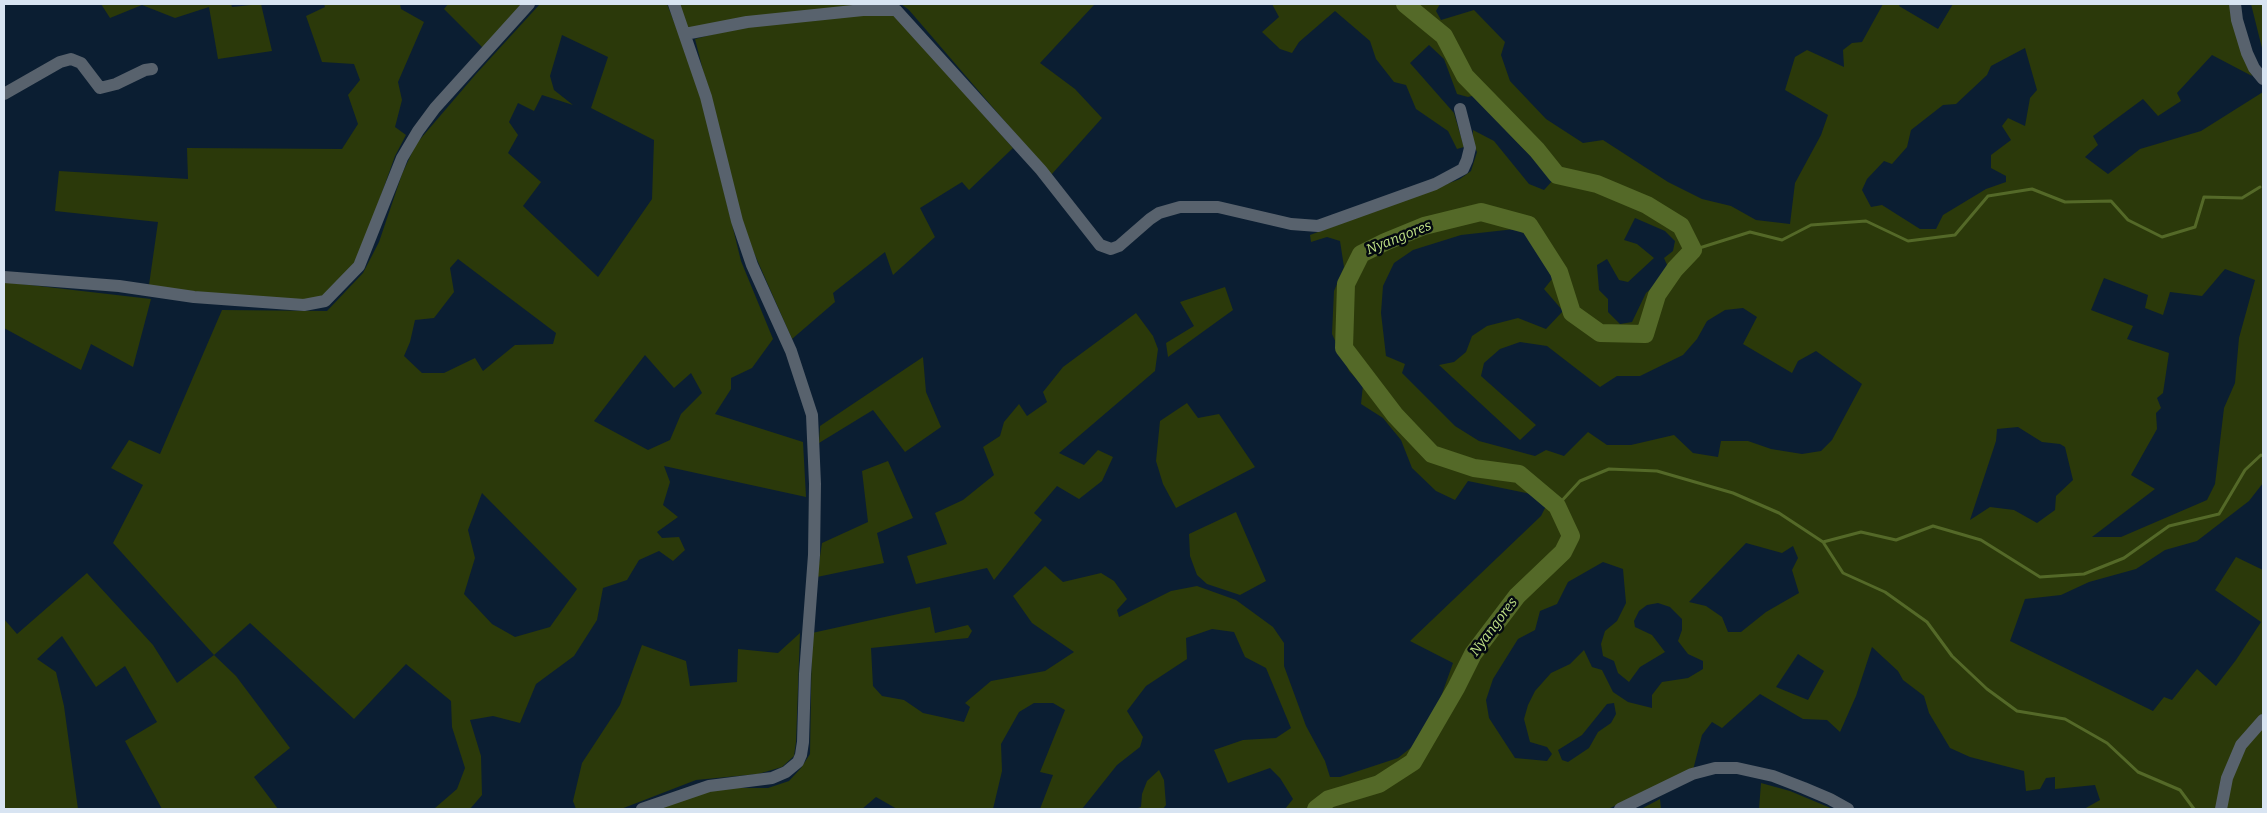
<!DOCTYPE html>
<html>
<head>
<meta charset="utf-8">
<style>
  body { margin:0 }
  #map { position:relative; width:2267px; height:813px; overflow:hidden; background:#0b1e32; font-family:Bitter,serif }
  canvas { display:block }
  .frame { position:absolute; inset:0; border:5px solid #d8e4f2; pointer-events:none }
</style>
</head>
<body>
<div id="map">
<canvas width="2267" height="813"></canvas>
<div class="frame"></div>
</div>
<script>
const g = document.querySelector('canvas').getContext('2d');
g.lineJoin = 'round';
function fill(path, color) { g.fillStyle = color; g.fill(path, 'evenodd'); }
const shape = rows => new Path2D(rows.map(r => 'M' + r).join(''));
function strokePath(path, color, width, dash) { g.strokeStyle = color; g.lineWidth = width; g.lineCap = dash ? 'butt' : 'round'; g.setLineDash(dash || []); g.stroke(path); }
function label(font, color, halo, rows, align = 'center') {
  g.font = font + ' Bitter,serif'; g.lineWidth = 5; g.setLineDash([]); g.textBaseline = 'middle'; g.strokeStyle = halo; g.fillStyle = color; for (const [text, x, y, turn = 0] of rows) {
    g.save(); g.translate(x, y); g.rotate((+turn || 0) * Math.PI / 180); g.textAlign = isNaN(turn) ? turn : align; if (halo) g.strokeText(text, 0, 0); g.fillText(text, 0, 0); g.restore();
  }
}
const green = shape([
  [101,4,231,4,232,7,261,4,272,51,218,59,209,7,175,18,142,5,110,18],
  [324,4,400,4,401,9,424,22,398,82,402,100,395,127,406,135,395,156,363,246,352,267,326,295,309,300,198,295,149,285,158,222,55,211,59,171,188,179,187,148,342,149,358,124,348,95,360,80,354,64,322,62,306,16,325,7],
  [448,4,525,4,483,48,444,9],
  [540,4,667,4,696,77,741,261,773,339,752,368,731,378,731,389,715,414,803,442,806,497,664,466,670,482,663,505,678,517,657,532,662,538,679,537,685,550,673,561,659,551,639,560,627,580,603,588,597,620,574,656,536,684,520,723,493,716,470,720,481,756,482,795,470,809,429,809,435,808,457,789,465,768,452,727,451,701,406,664,354,719,250,623,214,655,236,676,290,748,254,777,278,809,162,809,125,741,157,722,125,666,96,687,62,636,37,659,56,672,64,706,78,809,4,809,4,619,17,634,87,573,153,645,177,683,214,655,113,543,143,485,111,468,129,440,160,454,222,310,327,311,363,273,379,242,402,174,416,144,476,74],
  [562,35,608,57,591,108,654,140,652,199,598,277,523,206,541,182,508,153,518,135,509,122,518,103,534,111,542,95,573,105,554,90,550,76],
  [458,259,556,333,553,344,515,345,483,371,475,358,444,373,422,373,404,356,410,342,415,320,434,318,454,292,450,268],
  [645,355,674,388,691,373,702,393,681,414,670,440,648,450,594,421],
  [482,493,577,589,550,627,515,637,492,624,464,594,475,558,468,530],
  [678,4,891,4,687,28],
  [901,4,1094,5,1040,63,1075,89,1102,118,1051,175,909,10],
  [1272,4,1440,4,1436,11,1441,20,1474,10,1505,42,1501,55,1510,81,1546,119,1583,143,1603,140,1668,182,1702,199,1731,206,1756,220,1790,224,1795,183,1821,135,1828,115,1785,90,1795,57,1807,50,1844,67,1843,50,1852,43,1862,42,1883,4,1900,4,1899,6,1938,29,1953,4,2232,4,2236,32,2252,76,2212,55,2177,93,2181,101,2158,116,2143,99,2093,136,2098,145,2085,157,2108,174,2140,149,2201,131,2263,92,2263,483,2249,501,2197,541,2165,550,2136,569,2089,582,2061,595,2025,599,2010,641,2153,711,2164,697,2172,700,2197,669,2216,686,2236,660,2261,622,2215,590,2236,557,2263,570,2263,713,2253,724,2216,809,2084,809,2100,800,2095,785,2055,789,2055,777,2046,778,2040,789,2026,791,2024,771,1970,757,1950,748,1929,713,1924,696,1903,680,1898,671,1872,647,1856,696,1840,732,1827,720,1803,719,1760,694,1722,728,1712,722,1702,735,1693,770,1608,809,1285,809,1293,799,1280,778,1270,768,1228,783,1214,750,1243,740,1276,738,1291,728,1266,668,1245,657,1234,632,1212,629,1186,638,1187,659,1146,686,1127,711,1143,737,1140,747,1117,765,1082,809,1040,809,1053,775,1040,772,1065,710,1053,703,1034,703,1019,712,1001,744,1002,771,993,809,897,809,876,797,862,809,654,809,689,796,724,788,768,788,789,781,801,768,810,754,812,633,930,607,935,633,968,625,972,631,968,638,871,648,873,686,882,696,904,700,923,713,964,722,970,707,965,703,991,681,1045,671,1074,652,1032,623,1013,596,1045,566,1063,582,1101,573,1114,581,1127,599,1117,610,1119,617,1171,591,1197,586,1236,600,1273,627,1284,643,1284,666,1306,726,1325,761,1330,777,1340,777,1398,758,1418,742,1432,722,1453,663,1410,641,1541,516,1547,504,1531,494,1468,481,1455,500,1436,491,1412,468,1401,440,1383,418,1361,404,1363,385,1349,371,1332,334,1334,291,1344,267,1340,241,1327,237,1311,242,1310,235,1460,179,1471,171,1477,152,1473,143,1473,130,1494,141,1529,184,1544,190,1554,179,1515,140,1476,95,1468,97,1457,94,1444,59,1429,45,1410,63,1454,113,1464,147,1457,149,1448,131,1416,109,1406,85,1394,82,1376,59,1370,41,1335,11,1299,42,1292,53,1280,49,1262,32,1279,17],
  [2025,48,2037,90,2030,98,2025,126,2008,118,2002,126,2011,140,1991,155,1991,168,2006,176,2006,182,1986,189,1943,215,1936,229,1920,229,1882,205,1871,207,1862,190,1867,179,1884,161,1892,164,1907,147,1911,130,1943,105,1956,104,1987,75,1991,66],
  [1635,218,1665,231,1675,241,1673,251,1664,258,1667,265,1663,278,1646,293,1632,322,1620,324,1608,312,1608,299,1599,290,1597,265,1607,259,1619,280,1628,282,1654,258,1637,244,1624,240],
  [1515,229,1532,237,1556,274,1544,289,1563,311,1546,329,1518,318,1487,326,1472,336,1466,352,1454,362,1439,365,1520,440,1536,425,1481,376,1484,363,1500,349,1520,342,1547,346,1600,387,1617,376,1640,376,1683,355,1697,339,1707,321,1725,310,1743,308,1757,317,1743,344,1792,373,1798,361,1816,351,1862,384,1832,440,1821,451,1802,454,1771,449,1748,441,1721,441,1718,457,1693,453,1674,435,1631,445,1607,445,1588,432,1564,456,1546,450,1535,456,1479,441,1455,426,1402,373,1405,364,1386,356,1381,313,1383,286,1394,263,1413,250,1461,235],
  [2225,269,2255,280,2239,338,2235,383,2224,408,2215,484,2207,500,2121,537,2092,537,2155,489,2131,475,2157,429,2156,413,2161,408,2157,398,2163,393,2169,353,2127,339,2133,326,2091,310,2104,278,2148,295,2145,308,2163,315,2170,292,2202,296],
  [2018,427,2042,442,2060,444,2065,447,2073,480,2056,496,2055,510,2037,523,2014,510,1990,507,1970,520,1996,441,1997,429],
  [1746,543,1782,553,1793,546,1798,558,1792,570,1799,593,1766,612,1741,632,1728,632,1722,617,1706,606,1689,602],
  [1603,562,1623,569,1626,603,1617,621,1605,631,1601,644,1603,656,1614,661,1618,673,1629,682,1640,667,1665,652,1652,635,1635,627,1634,621,1639,611,1647,605,1658,603,1670,607,1682,619,1682,630,1678,641,1688,654,1703,661,1703,669,1688,678,1662,682,1652,695,1652,708,1628,702,1613,692,1602,670,1592,667,1584,650,1570,664,1551,673,1535,691,1528,705,1524,719,1530,742,1547,747,1552,754,1547,761,1515,758,1489,718,1486,700,1493,679,1518,639,1535,630,1540,611,1557,604,1568,582],
  [1798,654,1824,671,1808,700,1776,687],
  [1614,703,1616,714,1611,723,1598,732,1589,748,1568,762,1562,760,1558,750,1582,735,1607,704],
  [2251,4,2263,4,2263,52],
  [882,12,896,16,1013,148,969,190,962,182,920,208,935,237,893,275,885,252,833,293,835,302,792,339,743,228,695,39,745,26],
  [4,282,151,299,133,367,91,344,81,370,4,328],
  [1225,287,1233,310,1168,357,1166,343,1194,326,1180,302],
  [1136,313,1153,336,1158,349,1155,371,1059,453,1084,465,1098,450,1113,457,1102,481,1079,499,1057,486,1034,513,1042,520,994,580,987,568,916,584,907,556,947,544,935,513,963,500,994,475,983,447,1000,436,1004,422,1019,404,1027,416,1047,402,1043,392,1063,367],
  [923,357,926,392,941,427,905,452,873,410,819,443,820,426],
  [1187,403,1198,418,1219,414,1255,467,1176,508,1163,484,1156,461,1160,421],
  [888,461,913,518,877,533,884,563,817,577,822,543,868,522,862,471],
  [1236,512,1266,581,1240,595,1207,584,1197,575,1190,556,1189,534],
  [800,633,796,742,794,756,782,767,758,774,696,780,621,809,576,809,573,801,582,763,620,705,642,645,686,661,690,686,737,682,738,649,778,653],
  [2263,725,2263,809,2226,809,2230,783,2242,751],
  [1159,770,1164,780,1166,805,1163,809,1135,809,1141,807,1142,794,1147,781],
  [1761,783,1790,791,1833,809,1759,809],
  [1660,799,1661,809,1641,809]
]);
const stream = shape([
  [1693,250,1750,232,1782,240,1811,225,1866,221,1908,241,1955,235,1988,196,2032,189,2065,202,2111,201,2128,220,2162,237,2195,227,2204,197,2242,198,2260,187],
  [1557,506,1580,481,1609,469,1657,471,1733,493,1779,513,1823,542,1843,573,1885,592,1927,622,1952,656,1987,689,2017,711,2065,719,2107,743,2138,772,2180,790,2194,809],
  [1823,542,1861,532,1896,540,1933,526,1981,540,2040,577,2084,574,2124,558,2169,526,2219,514,2245,470,2261,455,2263,456]
]);
const river = shape([
  [1316,809,1329,799,1379,784,1413,762,1456,688,1473,654,1517,596,1563,552,1571,536,1557,506,1519,474,1474,468,1432,454,1395,415,1344,348,1346,284,1361,254,1385,242,1424,226,1481,212,1529,225,1559,272,1572,313,1600,333,1645,334,1657,295,1675,269,1693,250,1681,226,1647,205,1597,184,1557,175,1537,150,1465,76,1444,36,1405,4]
]);
const minor = shape([
  [2235,4,2237,20,2247,53,2254,68,2263,79],
  [685,34,747,22,863,10,896,10,1041,170,1100,245,1111,249,1119,246,1150,219,1159,213,1180,207,1218,207,1291,224,1318,226,1435,184,1463,169,1467,160,1470,148,1460,109],
  [4,94,60,62,71,59,81,63,100,88,116,84,145,70,152,69],
  [4,277,119,286,194,297,304,305,325,301,359,266,402,158,418,131,435,108,529,4],
  [642,809,709,786,772,778,786,772,798,762,801,755,803,742,805,674,814,555,815,484,812,415,791,351,752,265,737,221,706,97,674,4],
  [1620,809,1692,774,1715,768,1737,768,1773,776,1804,788,1830,799,1848,809],
  [2221,809,2227,778,2241,745,2263,720]
]);
const waterNames = [
  ["Nyangores",1399,238,-22],
  ["Nyangores",1494,627,-53]
];
fill(green, '#2b390a');
strokePath(stream, '#546928', 3);
strokePath(river, '#546928', 18);
strokePath(minor, '#58626d', 12);
label('italic 14px', '#c0e285', '#030810', waterNames);
</script>
</body>
</html>
